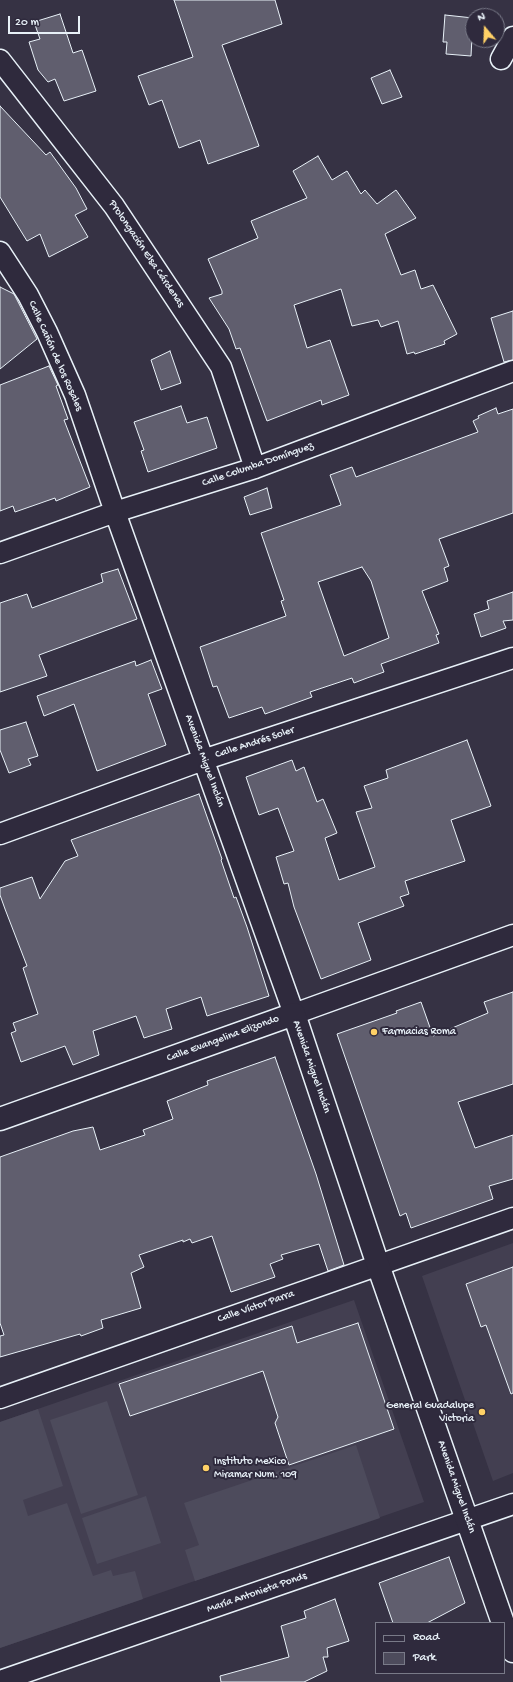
<!DOCTYPE html>
<html>
<head>
<meta charset="utf-8">
<style>
  body { margin:0 }
  #map { position:relative; width:513px; height:1682px; overflow:hidden; background:#363244; font-family:"Gochi Hand",sans-serif }
  canvas { display:block }
  .legend { position:absolute; left:375px; top:1622px; width:130px; height:52px; box-sizing:border-box; background:#2f2a3d; border:1px solid #797a88; margin:0; padding:5px 7px; list-style:none; font-size:12px; color:#e8f1f8 }
  .legend li { display:flex; align-items:center; gap:8px; height:20px }
  .legend b { width:20px; border:1px solid #797a88 }
  .north { position:absolute; left:465px; top:8px; width:40px; height:40px; box-sizing:border-box; background:#2f2a3d; border:1px solid #797a88; border-radius:50%; rotate:341deg; font-size:11px; font-weight:700; line-height:16px; text-align:center; color:#e8f1f8 }
  .north::after { content:''; display:block; margin:auto; width:14px; height:18px; background:#ffd166; clip-path:polygon(50% 0,100% 100%,50% 72%,0 100%) }
  .scale { position:absolute; left:8px; top:16px; width:72px; height:18px; box-sizing:border-box; border:2px solid #e8f1f8; border-top:0; padding-left:5px; font-size:12px; line-height:14px; white-space:nowrap; color:#e8f1f8; -webkit-text-stroke:3px #2f2a3d; paint-order:stroke }
</style>
</head>
<body>
<div id="map">
<canvas width="513" height="1682"></canvas>
<ul class="legend">
<li><b style="height:5px;background:#2f2a3d"></b>Road</li>
<li><b style="height:11px;background:#4d4b5c"></b>Park</li>
</ul>
<div class="north">N</div>
<div class="scale">20 m</div>
</div>
<script>
const g = document.querySelector('canvas').getContext('2d');
g.lineJoin = 'round';
function fill(path, color) { g.fillStyle = color; g.fill(path, 'evenodd'); }
const shape = rows => new Path2D(rows.map(r => 'M' + r).join(''));
function strokePath(path, color, width, dash) { g.strokeStyle = color; g.lineWidth = width; g.lineCap = dash ? 'butt' : 'round'; g.setLineDash(dash || []); g.stroke(path); }
function label(font, color, halo, rows, align = 'center') {
  g.font = font + ' "Gochi Hand",sans-serif'; g.lineWidth = 4; g.setLineDash([]); g.textBaseline = 'middle'; g.strokeStyle = halo; g.fillStyle = color; for (const [text, x, y, turn = 0] of rows) {
    g.save(); g.translate(x, y); g.rotate((+turn || 0) * Math.PI / 180); g.textAlign = isNaN(turn) ? turn : align; if (halo) g.strokeText(text, 0, 0); g.fillText(text, 0, 0); g.restore();
  }
}
const built = shape([
  [513,1243,513,1473,493,1481,422,1276],
  [354,1300,424,1502,0,1648,0,1422]
]);
const green = shape([
  [107,1401,138,1495,81,1514,50,1420],
  [38,1409,63,1486,23,1500,28,1516,67,1503,93,1576,111,1570,113,1576,135,1571,143,1599,0,1648,0,1422],
  [356,1445,380,1518,195,1581,185,1550,199,1545,184,1503],
  [146,1496,161,1543,97,1564,82,1518]
]);
const building = shape([
  [174,0,275,0,282,24,222,45,259,146,208,164,200,140,179,148,162,100,149,105,138,76,193,57,174,0],
  [60,14,73,53,82,50,96,91,64,101,55,79,48,82,38,70,29,42,40,39,34,22,60,14],
  [445,15,473,18,471,56,446,54,447,42,443,42,445,15],
  [390,70,402,97,382,104,371,78,390,70],
  [0,106,46,155,50,152,76,188,87,209,75,215,88,237,49,257,40,234,27,241,0,197,0,106],
  [318,156,332,180,347,171,361,194,365,190,377,204,396,190,416,218,385,234,401,275,415,270,421,289,433,285,457,334,444,341,445,344,415,354,414,352,407,354,398,321,381,327,378,320,352,326,341,289,294,305,307,348,330,340,349,395,322,405,321,400,267,421,240,348,236,349,229,329,209,298,222,294,222,291,208,259,258,238,251,221,307,198,293,171,318,156],
  [0,287,14,294,37,339,0,369,0,287],
  [513,311,513,360,504,362,491,318,513,311],
  [170,351,181,383,161,390,151,360,170,351],
  [49,366,58,385,56,386,68,419,64,420,90,487,56,501,55,498,15,512,13,506,0,511,0,385,49,366],
  [181,406,187,423,207,417,217,448,148,472,141,451,144,450,134,422,181,406],
  [496,408,498,414,513,409,513,513,439,539,449,566,444,568,448,581,422,591,439,634,436,635,439,643,381,664,384,672,367,678,354,683,352,678,310,692,312,697,265,714,262,707,229,718,217,686,213,687,200,647,286,616,281,601,284,600,261,533,341,505,330,475,352,467,356,477,478,432,473,421,479,418,478,416,496,408],
  [362,567,371,581,389,638,344,656,318,582,362,567],
  [267,488,272,508,250,515,244,497,267,488],
  [118,569,137,619,39,655,47,676,0,692,0,603,27,594,32,608,103,582,101,574,118,569],
  [513,592,513,620,503,621,506,628,481,637,474,614,489,609,487,601,513,592],
  [151,660,162,689,148,694,166,745,97,771,74,704,44,716,37,696,135,661,136,666,151,660],
  [26,722,38,756,28,759,31,765,9,773,0,750,0,730,26,722],
  [467,740,491,806,451,820,465,861,405,881,409,894,400,897,404,906,358,923,371,960,321,979,294,907,288,883,284,884,276,857,294,851,278,808,259,815,246,777,292,760,296,771,304,767,317,802,323,799,337,833,325,838,339,880,375,867,356,812,372,808,364,786,388,778,386,770,467,740],
  [199,794,222,859,221,860,234,898,236,897,247,927,269,996,207,1016,201,997,166,1009,172,1029,144,1038,136,1016,93,1031,99,1055,73,1065,65,1046,21,1062,11,1033,16,1031,13,1023,38,1014,23,968,27,966,5,909,0,895,0,888,32,877,40,899,65,861,78,856,71,840,199,794],
  [513,992,513,1084,458,1102,475,1148,513,1135,513,1179,489,1186,493,1199,411,1228,406,1213,400,1216,337,1034,397,1013,396,1011,421,1002,433,1036,488,1013,484,1002,513,992],
  [275,1057,316,1174,344,1265,328,1271,319,1244,281,1255,283,1259,270,1264,275,1277,231,1292,212,1236,192,1243,190,1239,183,1242,183,1240,139,1255,144,1267,131,1273,141,1308,101,1320,103,1328,81,1336,80,1334,0,1357,0,1336,4,1335,0,1323,0,1157,73,1131,93,1127,100,1150,145,1135,143,1130,173,1119,167,1101,208,1085,207,1081,275,1057],
  [513,1267,513,1393,511,1394,486,1325,481,1327,466,1284,513,1267],
  [358,1323,394,1429,289,1465,275,1423,278,1417,263,1371,130,1416,119,1384,292,1326,297,1343,358,1323],
  [449,1557,465,1603,427,1623,393,1623,379,1583,449,1557],
  [335,1599,349,1641,327,1648,328,1657,323,1657,327,1671,304,1682,221,1682,220,1676,289,1657,281,1626,306,1618,304,1611,335,1599]
]);
const minor = shape([
  [501,59,513,37],
  [0,60,114,206,221,367,255,468],
  [0,252,28,295,47,332,75,395,115,512,294,1014,513,935],
  [0,553,115,512,255,468,513,371],
  [0,834,203,760,513,658],
  [0,1398,513,1218],
  [0,1681,513,1504]
]);
const secondary = shape([
  [0,1119,294,1014,378,1265,503,1623],
  [504,1625,513,1651]
]);
const markers = [
  [374,1032,4,"#ffd166"],
  [482,1412,4,"#ffd166"],
  [206,1468,4,"#ffd166"]
];
const streetNames = [
  ["Prolongación Elsa Cárdenas",146,254,56],
  ["Calle Cañón de los Rosales",55,356,66],
  ["Calle Columba Domínguez",258,465,-19],
  ["Calle Andrés Soler",255,743,-18],
  ["Avenida Miguel Inclán",204,761,70],
  ["Calle Evangelina Elizondo",223,1039,-20],
  ["Avenida Miguel Inclán",311,1067,71],
  ["Calle Víctor Parra",256,1307,-19],
  ["Avenida Miguel Inclán",456,1487,71],
  ["María Antonieta Ponds",257,1593,-19]
];
const poiNames = [
  ["Farmacias Roma",382,1032],
  ["General Guadalupe",474,1406,"right"],
  ["Victoria",474,1419,"right"],
  ["Instituto Mexico",214,1462],
  ["Miramar Num. 109",214,1475]
];
fill(built, '#433f51');
fill(green, '#4d4b5c');
fill(building, '#605e6e');
strokePath(building, '#e8f1f8', 1);
strokePath(minor, '#e8f1f8', 23);
strokePath(secondary, '#e8f1f8', 25);
strokePath(minor, '#2f2a3d', 20);
strokePath(secondary, '#2f2a3d', 22);
for (const [x, y, r, color] of markers) { const dot = new Path2D(); dot.arc(x, y, r, 0, 2 * Math.PI); g.fillStyle = color; g.fill(dot); strokePath(dot, '#2f2a3d', 1.5); }
label('11px', '#e8f1f8', '#2f2a3d', streetNames);
label('11px', '#e8f1f8', '#2f2a3d', poiNames, 'left');
</script>
</body>
</html>
